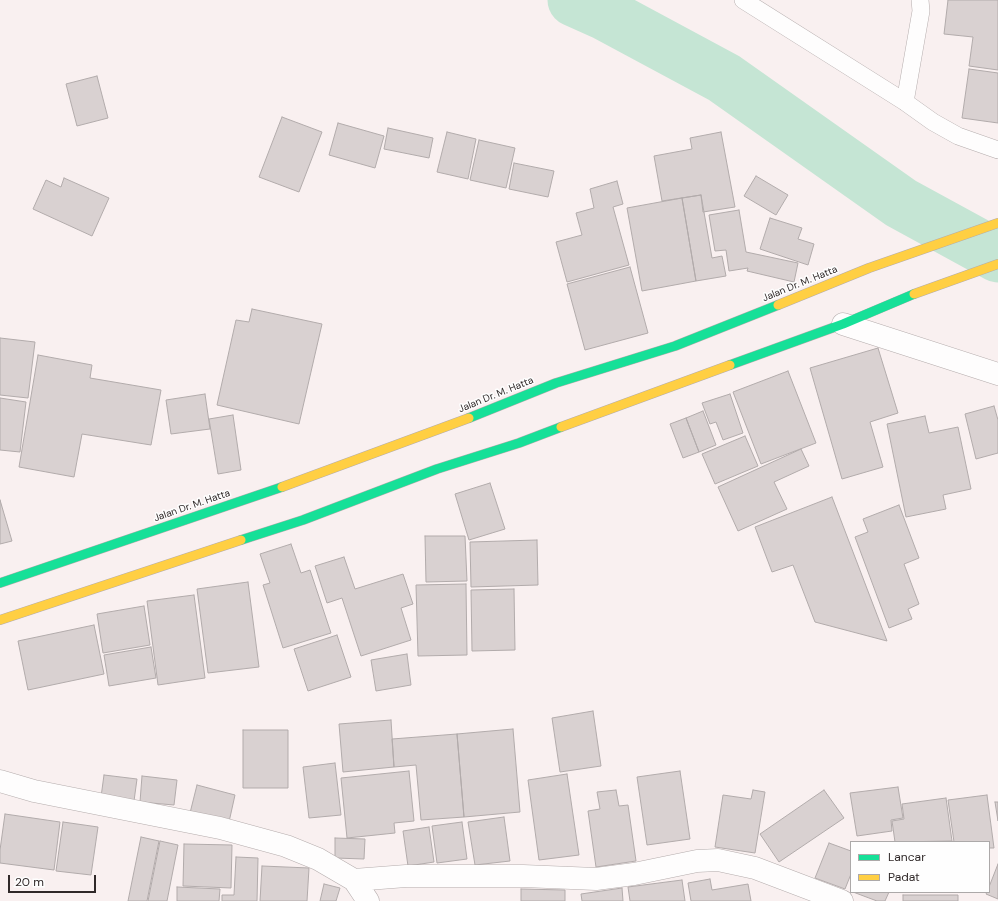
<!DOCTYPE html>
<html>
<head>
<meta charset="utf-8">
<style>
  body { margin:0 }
  #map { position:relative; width:998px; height:901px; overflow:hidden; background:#f9f0f0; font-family:"DM Sans",sans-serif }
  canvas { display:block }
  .legend { position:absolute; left:850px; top:841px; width:140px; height:52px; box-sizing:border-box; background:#fefefe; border:1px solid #aca9a9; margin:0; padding:5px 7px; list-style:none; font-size:12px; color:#302929 }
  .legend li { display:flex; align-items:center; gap:8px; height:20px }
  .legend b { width:20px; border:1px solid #aca9a9 }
  .scale { position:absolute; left:8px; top:875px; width:88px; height:18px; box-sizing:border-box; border:2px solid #302929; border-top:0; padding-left:5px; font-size:12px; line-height:14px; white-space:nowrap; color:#302929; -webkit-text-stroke:3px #fefefe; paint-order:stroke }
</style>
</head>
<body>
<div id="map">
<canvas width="998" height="901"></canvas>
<ul class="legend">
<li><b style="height:5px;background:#16e098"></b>Lancar</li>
<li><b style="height:5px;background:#ffcf43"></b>Padat</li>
</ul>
<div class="scale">20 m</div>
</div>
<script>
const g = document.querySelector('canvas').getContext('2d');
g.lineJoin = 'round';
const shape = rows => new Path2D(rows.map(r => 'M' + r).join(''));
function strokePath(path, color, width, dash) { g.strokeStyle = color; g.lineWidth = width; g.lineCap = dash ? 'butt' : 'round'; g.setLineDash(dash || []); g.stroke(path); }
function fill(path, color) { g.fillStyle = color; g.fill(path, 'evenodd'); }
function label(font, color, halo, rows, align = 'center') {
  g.font = font + ' "DM Sans",sans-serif'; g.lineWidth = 3; g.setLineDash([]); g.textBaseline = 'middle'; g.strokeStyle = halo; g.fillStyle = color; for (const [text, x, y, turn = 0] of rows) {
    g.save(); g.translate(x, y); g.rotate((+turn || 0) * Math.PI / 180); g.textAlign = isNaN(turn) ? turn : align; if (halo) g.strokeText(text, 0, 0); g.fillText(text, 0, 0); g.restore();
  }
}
const river = shape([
  [574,0,603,13,724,78,901,203,998,256]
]);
const building = shape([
  [948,0,998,0,998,70,969,66,973,37,944,34,948,0],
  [969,69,998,73,998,123,962,118,969,69],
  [97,76,108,118,77,126,66,84,97,76],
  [282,117,322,132,299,192,259,177,282,117],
  [338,123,384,136,375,168,329,155,338,123],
  [388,128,433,138,429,158,384,149,388,128],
  [447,132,476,139,468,179,437,172,447,132],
  [721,132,735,207,703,212,701,195,662,201,654,156,692,149,690,138,721,132],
  [479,140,515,148,506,188,470,180,479,140],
  [514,163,554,171,548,197,509,189,514,163],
  [756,176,788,195,776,215,744,196,756,176],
  [64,178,109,198,92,236,33,209,46,180,61,187,64,178],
  [617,181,623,204,613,207,629,265,567,282,556,242,582,235,576,213,594,208,590,189,617,181],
  [701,195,712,258,722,256,726,276,696,281,682,198,701,195],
  [682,198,696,281,642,291,627,208,682,198],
  [739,210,746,252,798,263,794,282,747,271,748,268,729,271,726,250,715,251,709,215,739,210],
  [770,218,802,228,798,239,814,244,808,265,760,249,770,218],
  [630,267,648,333,585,350,567,284,630,267],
  [252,309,322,324,299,424,217,405,236,320,249,322,252,309],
  [0,338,35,342,28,398,0,395,0,338],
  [878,348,898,413,870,422,883,467,842,479,810,368,878,348],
  [38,355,92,365,90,378,161,390,151,445,82,434,74,477,19,467,38,355],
  [788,371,816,443,761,464,733,392,788,371],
  [205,394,210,429,171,434,166,400,205,394],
  [730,394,743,433,723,440,716,422,710,424,702,403,730,394],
  [0,398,26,402,20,452,0,450,0,398],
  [994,406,998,420,998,453,976,459,965,414,994,406],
  [703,411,716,445,699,452,686,418,703,411],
  [233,415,241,470,218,474,209,419,233,415],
  [925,416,929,433,958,427,971,489,943,495,946,509,906,517,887,424,925,416],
  [686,418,699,452,683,458,670,424,686,418],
  [745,436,758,466,715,484,702,454,745,436],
  [801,449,809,466,774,482,787,509,738,531,718,487,801,449],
  [490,483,505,529,469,540,455,494,490,483],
  [832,497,887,641,815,622,793,565,772,572,755,527,832,497],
  [0,500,12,541,0,544,0,500],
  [899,505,919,558,904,564,919,604,908,609,912,619,889,628,855,537,868,532,863,519,899,505],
  [425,536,465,536,467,581,426,582,425,536],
  [537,540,538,585,471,587,470,542,537,540],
  [291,544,301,573,310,570,331,633,283,648,263,585,270,583,260,554,291,544],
  [344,557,355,589,403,574,413,604,401,608,411,640,361,656,342,598,327,603,315,566,344,557],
  [248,582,259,667,208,673,197,589,248,582],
  [466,584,467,655,418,656,416,585,466,584],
  [514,589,515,650,472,651,471,590,514,589],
  [194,595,205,678,158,685,147,601,194,595],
  [144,606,150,645,103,653,97,614,144,606],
  [94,625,104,674,28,690,18,641,94,625],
  [337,635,351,677,308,691,294,649,337,635],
  [151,647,156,678,109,686,104,655,151,647],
  [407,654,411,685,376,691,371,660,407,654],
  [593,711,601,766,560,772,552,718,593,711],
  [391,720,394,767,343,772,339,724,391,720],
  [513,729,520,812,464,817,457,734,513,729],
  [243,730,288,730,288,788,243,788,243,730],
  [457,734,464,817,421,820,416,765,394,767,392,739,457,734],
  [335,763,341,815,309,818,303,767,335,763],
  [409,771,414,821,394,823,395,833,347,838,341,778,409,771],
  [680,771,690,839,647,845,637,777,680,771],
  [567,774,579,855,539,860,528,780,567,774],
  [104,775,137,779,134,801,101,797,104,775],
  [142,776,177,780,174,805,140,802,142,776],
  [197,785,235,795,229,822,190,813,197,785],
  [898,787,903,818,891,820,892,831,857,836,850,793,898,787],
  [616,790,619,806,628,805,636,861,596,867,588,811,600,809,597,792,616,790],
  [753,790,765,792,755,853,715,847,723,795,751,799,753,790],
  [824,790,844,818,779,862,760,834,824,790],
  [987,795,994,848,989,848,989,842,954,842,948,800,987,795],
  [946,798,952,841,895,842,892,821,904,819,902,804,946,798],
  [995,802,998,802,998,821,995,802],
  [5,814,60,822,54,870,0,863,0,850,5,814],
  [504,817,510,861,475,865,468,822,504,817],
  [63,822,98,827,91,875,56,871,63,822],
  [462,822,467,859,437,863,432,826,462,822],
  [429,827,434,862,408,866,403,831,429,827],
  [141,837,159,841,147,901,128,901,141,837],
  [335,838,365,839,364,859,335,858,335,838],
  [160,841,178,845,167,901,148,901,160,841],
  [829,843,851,851,851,874,845,889,815,878,829,843],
  [184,844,232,845,231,888,183,886,184,844],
  [236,857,258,858,257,901,222,901,222,895,234,895,236,857],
  [998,864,998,899,986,894,987,892,989,892,989,887,998,864],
  [262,866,309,868,307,901,260,901,262,866],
  [710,879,712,890,748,884,751,901,691,901,688,883,710,879],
  [682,880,685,901,630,901,628,887,682,880],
  [324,884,340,888,336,901,320,901,324,884],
  [177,887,220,889,219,901,177,901,177,887],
  [622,888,623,901,582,901,581,894,622,888],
  [521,889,565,890,565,901,521,901,521,889],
  [853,892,889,892,885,901,877,901,853,892],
  [903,895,958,895,958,901,903,901,903,895]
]);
const lane = shape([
  [743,0,905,102,933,122,958,136,998,150],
  [905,102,921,11,920,0]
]);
const street = shape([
  [843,324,998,374],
  [0,781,34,791,220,828,286,846,318,859,354,880,368,901],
  [354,880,406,876,523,876,596,879,634,874,697,861,718,860,755,868,842,901]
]);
const fast = shape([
  [730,365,843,324,914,294],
  [469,418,556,383,675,346,778,305],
  [241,540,303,520,437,469,519,443,561,427],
  [0,583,282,487]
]);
const slow = shape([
  [914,294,998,264],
  [778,305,869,268,998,223],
  [561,427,730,365],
  [282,487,469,418],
  [0,620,241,540]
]);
const streetNames = [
  ["Jalan Dr. M. Hatta",800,284,-22],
  ["Jalan Dr. M. Hatta",496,395,-22],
  ["Jalan Dr. M. Hatta",192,506,-19]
];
strokePath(river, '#c5e5d4', 53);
fill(building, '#d9d1d1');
strokePath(building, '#b2abab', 1);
strokePath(lane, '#b4acac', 18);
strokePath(street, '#b4acac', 23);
strokePath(fast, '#b4acac', 10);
strokePath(slow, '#b4acac', 10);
strokePath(lane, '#fefdfd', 17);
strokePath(street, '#fefdfd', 22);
strokePath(fast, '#16e098', 9);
strokePath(slow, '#ffcf43', 9);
label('10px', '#302929', '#fefefe', streetNames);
</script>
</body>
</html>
